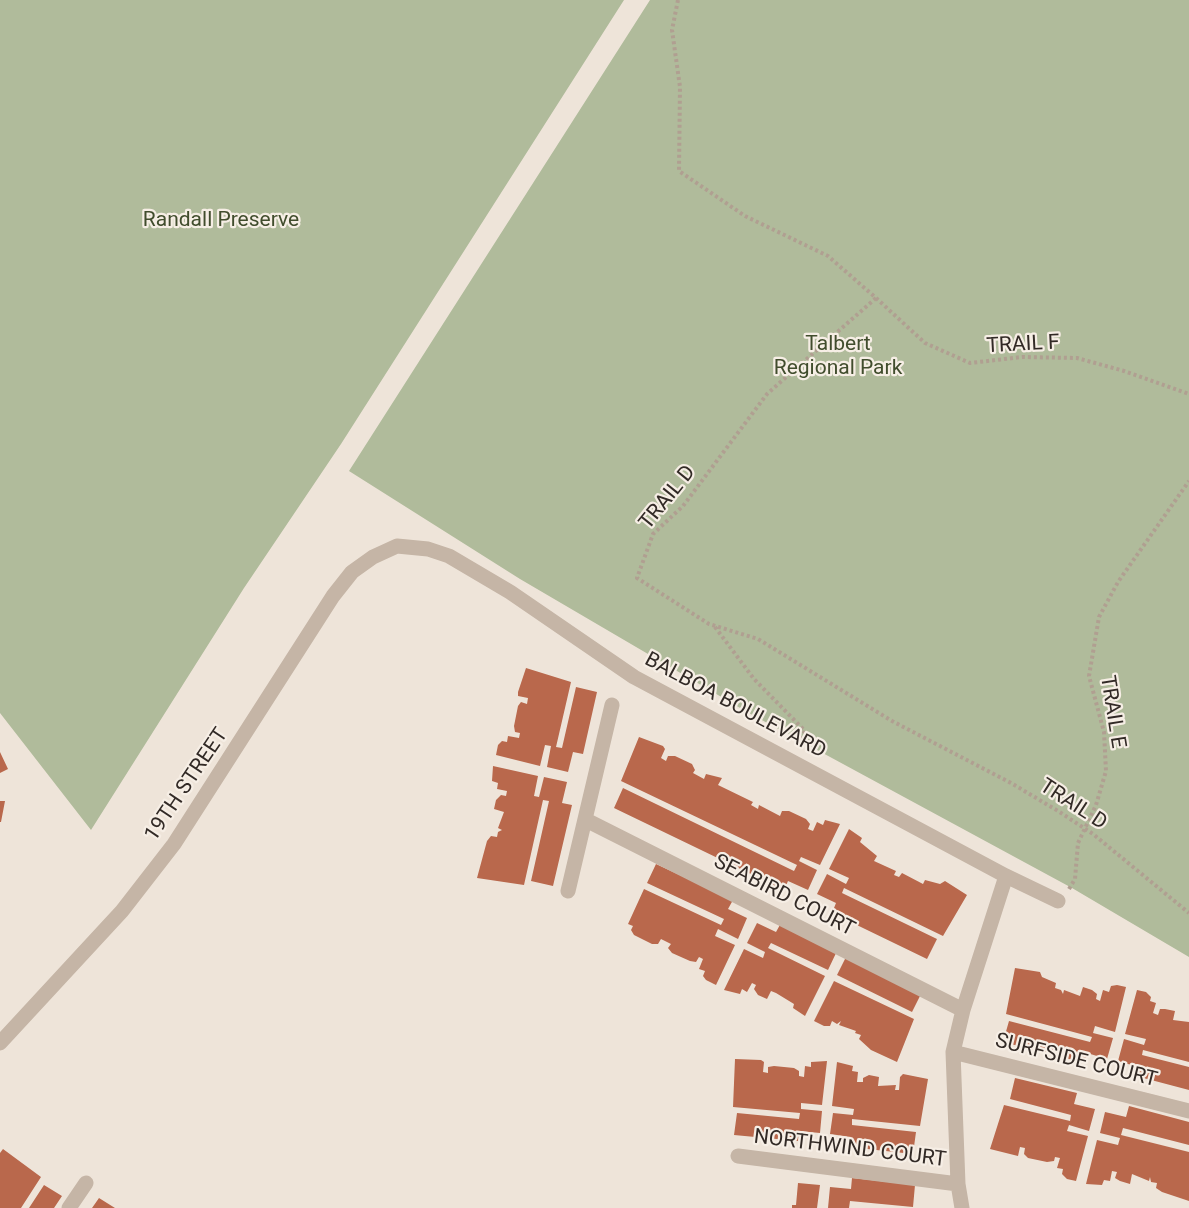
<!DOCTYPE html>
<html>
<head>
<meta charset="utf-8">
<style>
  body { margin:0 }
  canvas { display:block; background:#eee4d9 }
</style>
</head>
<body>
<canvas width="1189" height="1208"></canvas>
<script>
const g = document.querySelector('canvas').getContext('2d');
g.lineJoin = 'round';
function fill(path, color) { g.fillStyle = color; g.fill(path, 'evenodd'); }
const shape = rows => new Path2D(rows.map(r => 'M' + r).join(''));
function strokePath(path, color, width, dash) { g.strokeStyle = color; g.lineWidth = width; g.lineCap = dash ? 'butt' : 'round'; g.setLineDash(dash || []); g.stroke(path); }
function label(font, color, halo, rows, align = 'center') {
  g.font = font + ' Roboto,sans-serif'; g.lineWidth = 4.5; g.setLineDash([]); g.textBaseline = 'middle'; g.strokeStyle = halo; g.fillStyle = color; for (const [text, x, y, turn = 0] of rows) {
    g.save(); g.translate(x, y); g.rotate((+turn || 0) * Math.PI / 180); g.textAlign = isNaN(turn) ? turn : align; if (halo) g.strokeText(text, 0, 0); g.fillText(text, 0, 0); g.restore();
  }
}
const green = shape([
  [0,0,624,0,341,444,244,588,91,830,0,713],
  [650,0,1189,0,1189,957,1072,888,747,712,520,579,349,471]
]);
const building = shape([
  [526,668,571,682,556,747,562,748,576,687,597,692,583,754,573,752,568,772,547,767,551,746,545,745,540,766,496,755,498,745,502,741,507,742,508,736,519,738,520,733,515,732,514,726,518,706,521,702,527,704,528,698,518,696,518,692],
  [639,737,663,746,665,749,661,758,666,761,668,756,675,756,692,764,695,770,693,773,704,779,706,774,722,778,718,785,753,802,751,805,758,809,759,805,780,816,782,811,789,811,806,819,810,824,808,829,813,831,817,822,823,825,825,820,840,824,820,865,801,857,799,861,817,870,808,890,788,881,784,890,614,808,623,788,794,871,797,865,621,781],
  [0,752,8,769,0,773],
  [493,766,538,776,534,796,539,797,544,777,567,782,562,803,572,805,553,886,531,881,549,801,543,800,524,885,477,878,487,841,491,836,497,837,498,832,502,830,498,828,504,812,494,809,496,800,501,795,506,796,507,791,497,789,498,783,492,781],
  [0,801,5,801,1,822,0,822],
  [849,829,862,838,860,842,877,856,874,861,896,871,894,875,899,877,902,873,923,884,925,880,940,884,945,881,967,895,943,936,844,888,842,893,937,939,927,959,832,913,836,903,817,894,827,874,846,884,849,878,829,869],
  [656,864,733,900,728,909,747,918,738,939,718,929,715,936,735,945,716,985,706,980,703,976,705,971,699,969,703,959,699,957,696,962,690,961,672,953,668,948,671,944,661,939,658,944,652,944,634,935,631,930,633,926,628,924,644,889,721,925,724,919,647,883],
  [757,923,776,932,781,923,837,951,828,970,771,943,768,948,825,976,805,1016,793,1008,794,1004,776,993,771,991,767,999,758,995,754,989,756,985,752,983,747,992,742,989,740,994,724,990,744,949,763,958,765,952,747,943],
  [847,955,922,992,912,1012,837,975],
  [1015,968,1040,972,1042,977,1056,983,1055,988,1061,990,1063,994,1064,990,1080,996,1083,987,1092,990,1097,994,1096,999,1100,1001,1103,990,1109,992,1111,986,1117,985,1126,987,1115,1032,1095,1026,1093,1033,1113,1038,1107,1059,1087,1053,1085,1063,1003,1042,1009,1021,1090,1042,1092,1037,1006,1014],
  [834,981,914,1019,897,1062,871,1050,859,1039,861,1035,855,1033,856,1031,839,1025,841,1021,837,1024,832,1021,830,1026,824,1026,814,1021],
  [1137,990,1146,992,1151,997,1150,1001,1156,1003,1153,1013,1158,1015,1160,1009,1165,1009,1175,1011,1173,1020,1189,1022,1189,1062,1143,1050,1142,1055,1189,1067,1189,1090,1136,1076,1138,1067,1118,1061,1124,1039,1144,1045,1146,1039,1125,1034],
  [735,1059,761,1060,764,1062,763,1072,768,1073,768,1067,774,1066,794,1068,799,1071,799,1076,804,1077,805,1066,811,1067,811,1062,827,1061,822,1105,801,1103,801,1109,822,1111,820,1133,799,1131,798,1141,734,1135,737,1113,799,1119,800,1113,733,1107],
  [837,1062,853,1066,852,1071,858,1072,857,1082,863,1082,863,1078,869,1075,879,1077,878,1086,896,1085,895,1090,899,1090,900,1077,903,1074,928,1079,920,1126,852,1119,852,1125,916,1132,913,1154,849,1147,851,1137,830,1134,833,1113,853,1115,854,1109,832,1106],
  [1015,1078,1077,1093,1074,1104,1095,1109,1089,1131,1069,1125,1067,1131,1088,1136,1076,1181,1067,1179,1062,1174,1063,1169,1057,1168,1060,1158,1055,1157,1054,1161,1047,1162,1028,1158,1024,1154,1025,1148,1020,1147,1018,1156,990,1149,1004,1105,1070,1121,1071,1115,1010,1099],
  [1129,1106,1189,1122,1189,1145,1123,1128,1121,1135,1189,1152,1189,1201,1162,1192,1156,1188,1157,1183,1151,1182,1150,1177,1149,1181,1132,1174,1130,1184,1120,1181,1115,1178,1117,1172,1112,1171,1110,1181,1104,1180,1102,1185,1086,1184,1097,1140,1118,1145,1120,1138,1100,1133,1105,1112,1126,1117],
  [3,1149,41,1177,21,1208,0,1208,0,1153],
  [852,1178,915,1185,913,1207,850,1201,849,1208,828,1208,830,1187,851,1189],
  [798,1183,820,1185,817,1208,792,1208,792,1205,796,1205],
  [44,1185,62,1196,54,1208,29,1208],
  [99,1198,115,1208,92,1208]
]);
const path = shape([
  [678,0,672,30,680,87,679,171,745,216,828,256,876,298,767,394,683,506,653,534,637,578,709,624,758,639,892,721,1011,783,1058,811,1093,834,1189,913],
  [876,298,925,343,970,363,1022,357,1077,358,1124,371,1189,394],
  [715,627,754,679,805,731,797,746],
  [1069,889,1075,879,1078,843,1096,805,1106,771,1104,732,1089,676,1099,617,1118,582,1189,481]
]);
const street = shape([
  [586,820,963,1010],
  [568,891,612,705],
  [0,1043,122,911,174,844,333,596,352,572,373,557,397,546,428,549,449,556,510,592,634,677,1006,876,1058,901],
  [953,1052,1189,1111],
  [738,1156,958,1184],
  [69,1208,86,1183],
  [962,1208,958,1184,953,1052,963,1010,1006,876]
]);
const parkNames = [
  ["Randall Preserve",221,221],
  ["Talbert",838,345],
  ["Regional Park",838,369]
];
const streetNames = [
  ["TRAIL F",1023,345,-3],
  ["TRAIL D",668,498,-51],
  ["BALBOA BOULEVARD",735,706,28],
  ["TRAIL E",1112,712,81],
  ["19TH STREET",187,785,-56],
  ["TRAIL D",1073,805,33],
  ["SEABIRD COURT",784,896,27],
  ["SURFSIDE COURT",1076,1061,14],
  ["NORTHWIND COURT",850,1149,7]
];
fill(green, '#b0bb9b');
fill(building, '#b9684c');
strokePath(path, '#b09f91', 4, [3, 3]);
strokePath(street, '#c5b5a6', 15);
label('21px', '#414d2d', '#f6eee5', parkNames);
label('21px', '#322a26', '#f6eee5', streetNames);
</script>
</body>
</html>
